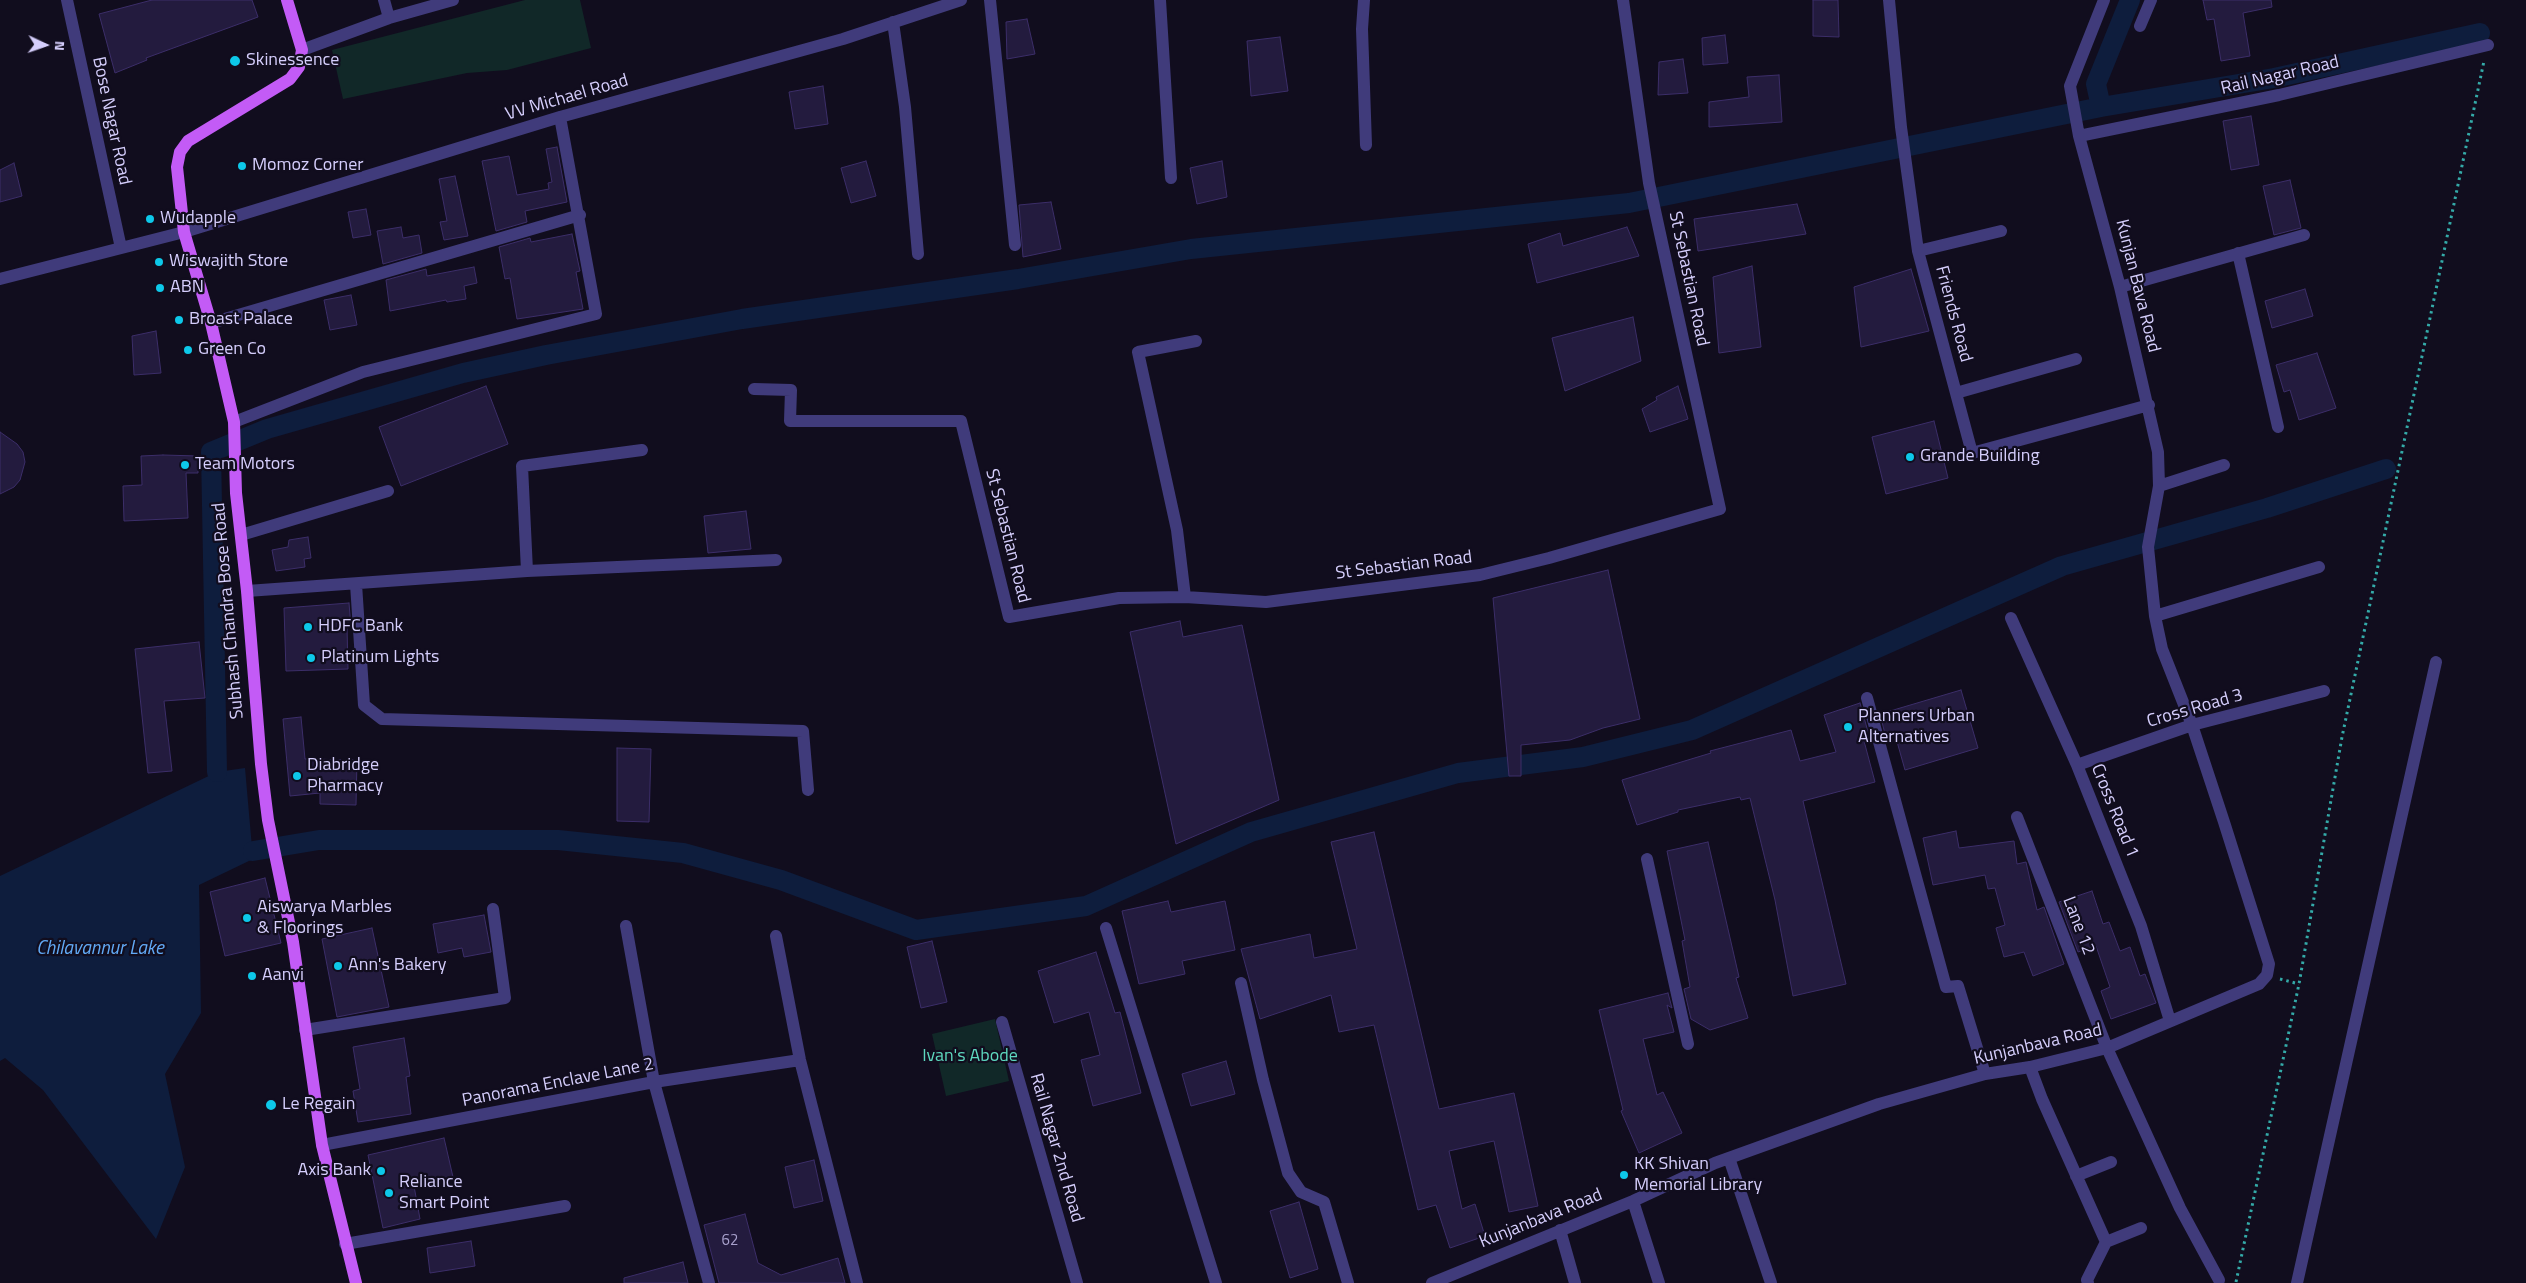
<!DOCTYPE html>
<html>
<head>
<meta charset="utf-8">
<style>
  body { margin:0 }
  #map { position:relative; width:2526px; height:1283px; overflow:hidden; background:#110d1e; font-family:"Titillium Web",sans-serif }
  canvas { display:block }
  .north { position:absolute; left:20px; top:20px; width:50px; height:50px; -webkit-text-stroke:4px #110d1e; paint-order:stroke; rotate:93deg; font-size:14px; font-weight:700; line-height:20px; text-align:center; color:#d5cefc }
  .north::after { content:''; display:block; margin:auto; width:18px; height:22px; background:#d5cefc; clip-path:polygon(50% 0,100% 100%,50% 72%,0 100%) }
</style>
</head>
<body>
<div id="map">
<canvas width="2526" height="1283"></canvas>
<div class="north">N</div>
</div>
<script>
const g = document.querySelector('canvas').getContext('2d');
g.lineJoin = 'round';
function fill(path, color) { g.fillStyle = color; g.fill(path, 'evenodd'); }
const shape = rows => new Path2D(rows.map(r => 'M' + r).join(''));
function strokePath(path, color, width, dash) { g.strokeStyle = color; g.lineWidth = width; g.lineCap = dash ? 'butt' : 'round'; g.setLineDash(dash || []); g.stroke(path); }
function label(font, color, halo, rows, align = 'center') {
  g.font = font + ' "Titillium Web",sans-serif'; g.lineWidth = 4.5; g.setLineDash([]); g.textBaseline = 'middle'; g.strokeStyle = halo; g.fillStyle = color; for (const [text, x, y, turn = 0] of rows) {
    g.save(); g.translate(x, y); g.rotate((+turn || 0) * Math.PI / 180); g.textAlign = isNaN(turn) ? turn : align; if (halo) g.strokeText(text, 0, 0); g.fillText(text, 0, 0); g.restore();
  }
}
const green = shape([
  [525,0,580,0,591,48,507,70,467,73,343,99,332,50],
  [995,1019,1009,1081,946,1096,932,1034]
]);
const water = shape([
  [245,768,253,859,199,885,201,1013,165,1074,185,1167,156,1239,43,1090,5,1058,0,1061,0,876,217,772]
]);
const canal = shape([
  [2101,107,2096,84,2130,0],
  [217,772,211,452,267,429,463,373,546,355,742,319,1018,279,1191,249,1629,203,2101,107,2274,78,2480,33],
  [253,851,319,840,558,840,683,853,781,880,916,930,1086,906,1251,832,1458,773,1583,757,1692,730,2062,566,2267,508,2386,469]
]);
const building = shape([
  [152,0,252,0,258,17,146,58,147,60,115,73,99,14,152,0],
  [1813,0,1838,0,1839,37,1813,36,1813,0],
  [2203,0,2271,0,2272,7,2243,13,2250,56,2221,61,2214,19,2207,20,2203,0],
  [1027,19,1035,54,1007,59,1006,22,1027,19],
  [1725,35,1728,63,1703,65,1702,38,1725,35],
  [1280,37,1288,91,1251,96,1247,41,1280,37],
  [1683,59,1688,93,1658,95,1659,62,1683,59],
  [1779,75,1782,122,1709,127,1709,102,1749,97,1747,77,1779,75],
  [823,86,828,124,795,129,789,92,823,86],
  [2251,116,2259,165,2231,170,2223,121,2251,116],
  [557,147,567,202,525,211,527,222,496,231,482,161,509,156,517,195,549,189,548,183,552,182,546,149,557,147],
  [866,161,876,196,851,203,841,168,866,161],
  [1222,161,1227,197,1197,204,1190,168,1222,161],
  [14,163,22,196,0,202,0,170,14,163],
  [455,176,468,236,444,240,440,222,447,221,439,179,455,176],
  [2290,180,2301,228,2274,235,2263,186,2290,180],
  [1051,202,1061,249,1023,257,1019,205,1051,202],
  [1797,204,1806,234,1698,251,1694,219,1797,204],
  [366,209,371,235,353,238,348,212,366,209],
  [401,227,403,238,419,235,422,253,383,264,377,231,401,227],
  [1627,227,1639,256,1537,283,1528,244,1560,233,1563,246,1627,227],
  [572,234,580,271,576,272,583,309,517,319,510,278,505,279,499,247,530,238,531,242,572,234],
  [1752,266,1761,347,1719,353,1713,277,1752,266],
  [474,267,477,283,464,286,466,299,447,302,446,300,390,311,386,280,426,269,427,276,474,267],
  [1911,269,1929,331,1861,347,1854,287,1911,269],
  [2305,289,2313,316,2272,328,2265,301,2305,289],
  [351,295,357,325,330,330,324,300,351,295],
  [1633,317,1641,361,1565,391,1552,338,1633,317],
  [156,331,161,373,134,375,132,336,156,331],
  [2317,353,2336,408,2299,420,2290,390,2284,392,2276,365,2317,353],
  [486,386,508,444,401,486,379,427,486,386],
  [1678,386,1688,419,1650,432,1642,409,1657,400,1656,397,1678,386],
  [1934,421,1948,478,1886,494,1872,437,1934,421],
  [0,432,17,444,23,452,25,462,20,480,14,487,0,494,0,432],
  [163,455,198,456,198,473,186,473,188,518,124,521,123,486,142,485,141,456,163,455],
  [746,511,751,549,708,553,704,516,746,511],
  [308,537,311,558,304,559,305,567,276,571,272,550,288,547,289,540,308,537],
  [1608,570,1640,719,1603,728,1570,740,1521,745,1521,776,1509,776,1493,598,1608,570],
  [349,603,351,627,347,627,348,669,286,671,284,608,349,603],
  [1180,621,1183,637,1242,625,1279,800,1176,844,1130,632,1180,621],
  [199,642,205,698,164,701,172,771,148,773,135,649,199,642],
  [1961,690,1978,748,1905,770,1894,731,1885,734,1880,714,1961,690],
  [1860,703,1870,739,1864,741,1875,782,1803,801,1846,984,1793,996,1775,900,1750,798,1741,800,1740,797,1678,810,1678,812,1637,825,1622,780,1711,753,1710,751,1791,730,1800,761,1836,752,1824,715,1860,703],
  [301,717,305,759,357,760,356,805,320,804,320,793,290,796,283,719,301,717],
  [617,748,651,749,649,822,617,821,617,748],
  [1956,831,1959,848,2014,841,2017,864,2026,862,2037,910,2044,907,2064,964,2033,976,2024,952,2004,957,1996,928,2005,925,1995,888,1988,889,1985,875,1933,885,1923,838,1956,831],
  [1374,832,1439,1109,1514,1093,1538,1206,1509,1212,1494,1141,1449,1151,1462,1209,1475,1204,1485,1236,1450,1248,1436,1205,1418,1210,1374,1025,1339,1032,1331,995,1260,1019,1241,949,1310,934,1314,958,1357,949,1331,842,1374,832],
  [1708,842,1739,977,1736,978,1748,1018,1710,1030,1691,1019,1684,989,1690,987,1682,941,1685,940,1667,851,1708,842],
  [265,878,281,943,225,956,210,892,265,878],
  [2092,891,2103,924,2109,922,2120,951,2130,947,2140,976,2145,974,2156,1003,2111,1019,2101,991,2110,987,2096,946,2078,952,2059,902,2092,891],
  [1168,901,1171,912,1225,901,1235,950,1182,961,1185,974,1139,984,1122,911,1168,901],
  [484,915,491,952,464,957,462,948,438,953,433,924,484,915],
  [372,928,389,1007,337,1017,322,939,372,928],
  [932,941,947,1002,921,1008,907,947,932,941],
  [1096,952,1115,1013,1120,1012,1141,1093,1093,1106,1081,1060,1100,1055,1089,1012,1054,1023,1038,971,1096,952],
  [1668,993,1672,1008,1667,1005,1674,1032,1643,1039,1657,1095,1663,1092,1682,1133,1639,1153,1621,1111,1623,1110,1599,1010,1668,993],
  [404,1038,410,1076,406,1077,411,1114,358,1122,353,1091,360,1089,353,1047,404,1038],
  [1226,1061,1235,1094,1191,1106,1182,1074,1226,1061],
  [444,1138,453,1177,414,1186,420,1219,383,1228,368,1155,444,1138],
  [814,1160,823,1201,794,1208,785,1167,814,1160],
  [1299,1202,1318,1269,1290,1278,1270,1211,1299,1202],
  [745,1214,758,1263,781,1275,838,1258,845,1283,719,1283,704,1225,745,1214],
  [471,1241,475,1266,430,1273,427,1248,471,1241],
  [683,1262,688,1283,624,1283,624,1278,683,1262]
]);
const path = shape([
  [2280,979,2299,984],
  [2236,1282,2299,984,2342,737,2484,61]
]);
const minor = shape([
  [67,0,121,248],
  [384,0,389,18],
  [990,0,1015,245],
  [1160,0,1171,178],
  [1364,0,1362,29,1366,145],
  [1889,0,1901,127,1918,251,1972,453,2149,405],
  [893,22,905,107,918,254],
  [2140,26,2151,0],
  [302,50,389,18,453,0],
  [2079,136,2279,95,2488,45],
  [1918,251,2001,231],
  [2238,253,2278,427],
  [0,279,184,232,560,117,843,39,961,0],
  [2120,287,2304,235],
  [211,323,580,215],
  [754,389,791,390,790,421,961,421,1009,617,1119,598,1185,597,1266,602,1480,575,1549,558,1720,509,1649,183,1623,0],
  [1956,393,2076,359],
  [234,422,363,372,596,314,560,117],
  [2159,486,2224,465],
  [241,535,388,491],
  [527,571,522,466,642,450],
  [356,584,364,705,382,719,803,731,808,790],
  [247,591,527,571,776,560],
  [1185,597,1177,530,1138,352,1196,341],
  [2155,616,2319,567],
  [2011,618,2077,765,2141,926,2170,1021],
  [1867,698,1946,987,1958,986,1985,1074],
  [2077,765,2192,725,2324,691],
  [2017,817,2107,1048,2180,1208,2219,1280],
  [1647,859,1688,1044],
  [626,926,654,1082,709,1283],
  [1106,928,1216,1283],
  [776,936,800,1060,857,1283],
  [1241,983,1263,1080,1288,1173,1301,1192,1324,1202,1348,1283],
  [1002,1022,1077,1283],
  [305,1030,505,998,493,909],
  [2030,1067,2042,1099,2106,1242,2087,1280,2088,1283],
  [322,1145,654,1082,800,1060],
  [1729,1158,1771,1283],
  [2076,1176,2111,1162],
  [1633,1201,1659,1283],
  [1560,1230,1575,1283],
  [2106,1242,2141,1228],
  [345,1244,565,1206],
  [1432,1283,1633,1201,1715,1163,1879,1104,1985,1074,2030,1067,2107,1048,2259,984,2267,975,2269,964,2224,822,2192,725,2162,649,2155,616,2148,547,2159,486,2158,452,2120,287,2079,136,2070,86,2104,0],
  [2297,1283,2436,662]
]);
const major = shape([
  [287,0,302,50,299,67,290,79,188,141,180,152,177,167,184,232,211,323,234,422,236,493,247,591,261,764,268,820,293,942,322,1145,356,1283]
]);
const markers = [
  [235,61,6,"#0dc8e9"],
  [242,166,5,"#0dc8e9"],
  [150,219,5,"#0dc8e9"],
  [159,262,5,"#0dc8e9"],
  [160,288,5,"#0dc8e9"],
  [179,320,5,"#0dc8e9"],
  [188,350,5,"#0dc8e9"],
  [1910,457,5,"#0dc8e9"],
  [185,465,5,"#0dc8e9"],
  [308,627,5,"#0dc8e9"],
  [311,658,5,"#0dc8e9"],
  [1848,727,5,"#0dc8e9"],
  [297,776,5,"#0dc8e9"],
  [247,918,5,"#0dc8e9"],
  [338,966,5,"#0dc8e9"],
  [252,976,5,"#0dc8e9"],
  [271,1105,6,"#0dc8e9"],
  [381,1171,5,"#0dc8e9"],
  [1624,1175,5,"#0dc8e9"],
  [389,1193,5,"#0dc8e9"]
];
const numberNames = [
  ["62",730,1241]
];
const poiNames = [
  ["Skinessence",246,61],
  ["Momoz Corner",252,166],
  ["Wudapple",160,219],
  ["Wiswajith Store",169,262],
  ["ABN",170,288],
  ["Broast Palace",189,320],
  ["Green Co",198,350],
  ["Grande Building",1920,457],
  ["Team Motors",195,465],
  ["HDFC Bank",318,627],
  ["Platinum Lights",321,658],
  ["Planners Urban",1858,717],
  ["Alternatives",1858,738],
  ["Diabridge",307,766],
  ["Pharmacy",307,787],
  ["Aiswarya Marbles",257,908],
  ["& Floorings",257,929],
  ["Ann's Bakery",348,966],
  ["Aanvi",262,976],
  ["Le Regain",282,1105],
  ["KK Shivan",1634,1165],
  ["Memorial Library",1634,1186],
  ["Axis Bank",371,1171,"right"],
  ["Reliance",399,1183],
  ["Smart Point",399,1204]
];
const streetNames = [
  ["Rail Nagar Road",2280,76,-13],
  ["VV Michael Road",567,98,-16],
  ["Bose Nagar Road",111,121,78],
  ["St Sebastian Road",1688,279,78],
  ["Kunjan Bava Road",2137,286,76],
  ["Friends Road",1953,314,75],
  ["St Sebastian Road",1007,536,76],
  ["St Sebastian Road",1404,566,-7],
  ["Subhash Chandra Bose Road",229,611,-95],
  ["Cross Road 3",2195,709,-16],
  ["Cross Road 1",2114,811,68],
  ["Lane 12",2078,926,69],
  ["Kunjanbava Road",2038,1045,-13],
  ["Panorama Enclave Lane 2",558,1083,-11],
  ["Rail Nagar 2nd Road",1056,1148,74],
  ["Kunjanbava Road",1541,1219,-22]
];
const parkNames = [
  ["Ivan's Abode",970,1057]
];
const waterNames = [
  ["Chilavannur Lake",100,949]
];
fill(green, '#112828');
fill(water, '#0e1d3d');
strokePath(canal, '#0e1d3d', 20);
fill(building, '#231b3e');
strokePath(building, '#3c2e69', 1);
strokePath(path, '#34aaa8', 3, [2.5, 4]);
strokePath(minor, '#403b7b', 12);
strokePath(major, '#c35bf6', 12);
for (const [x, y, r, color] of markers) { const dot = new Path2D(); dot.arc(x, y, r, 0, 2 * Math.PI); g.fillStyle = color; g.fill(dot); strokePath(dot, '#110d1e', 2); }
label('15px', '#a8a1cc', null, numberNames);
label('18px', '#d5cefc', '#110d1e', poiNames, 'left');
label('18px', '#d5cefc', '#110d1e', streetNames);
label('18px', '#5ed7bf', '#110d1e', parkNames);
label('italic 19px', '#62aaf6', '#110d1e', waterNames);
</script>
</body>
</html>
